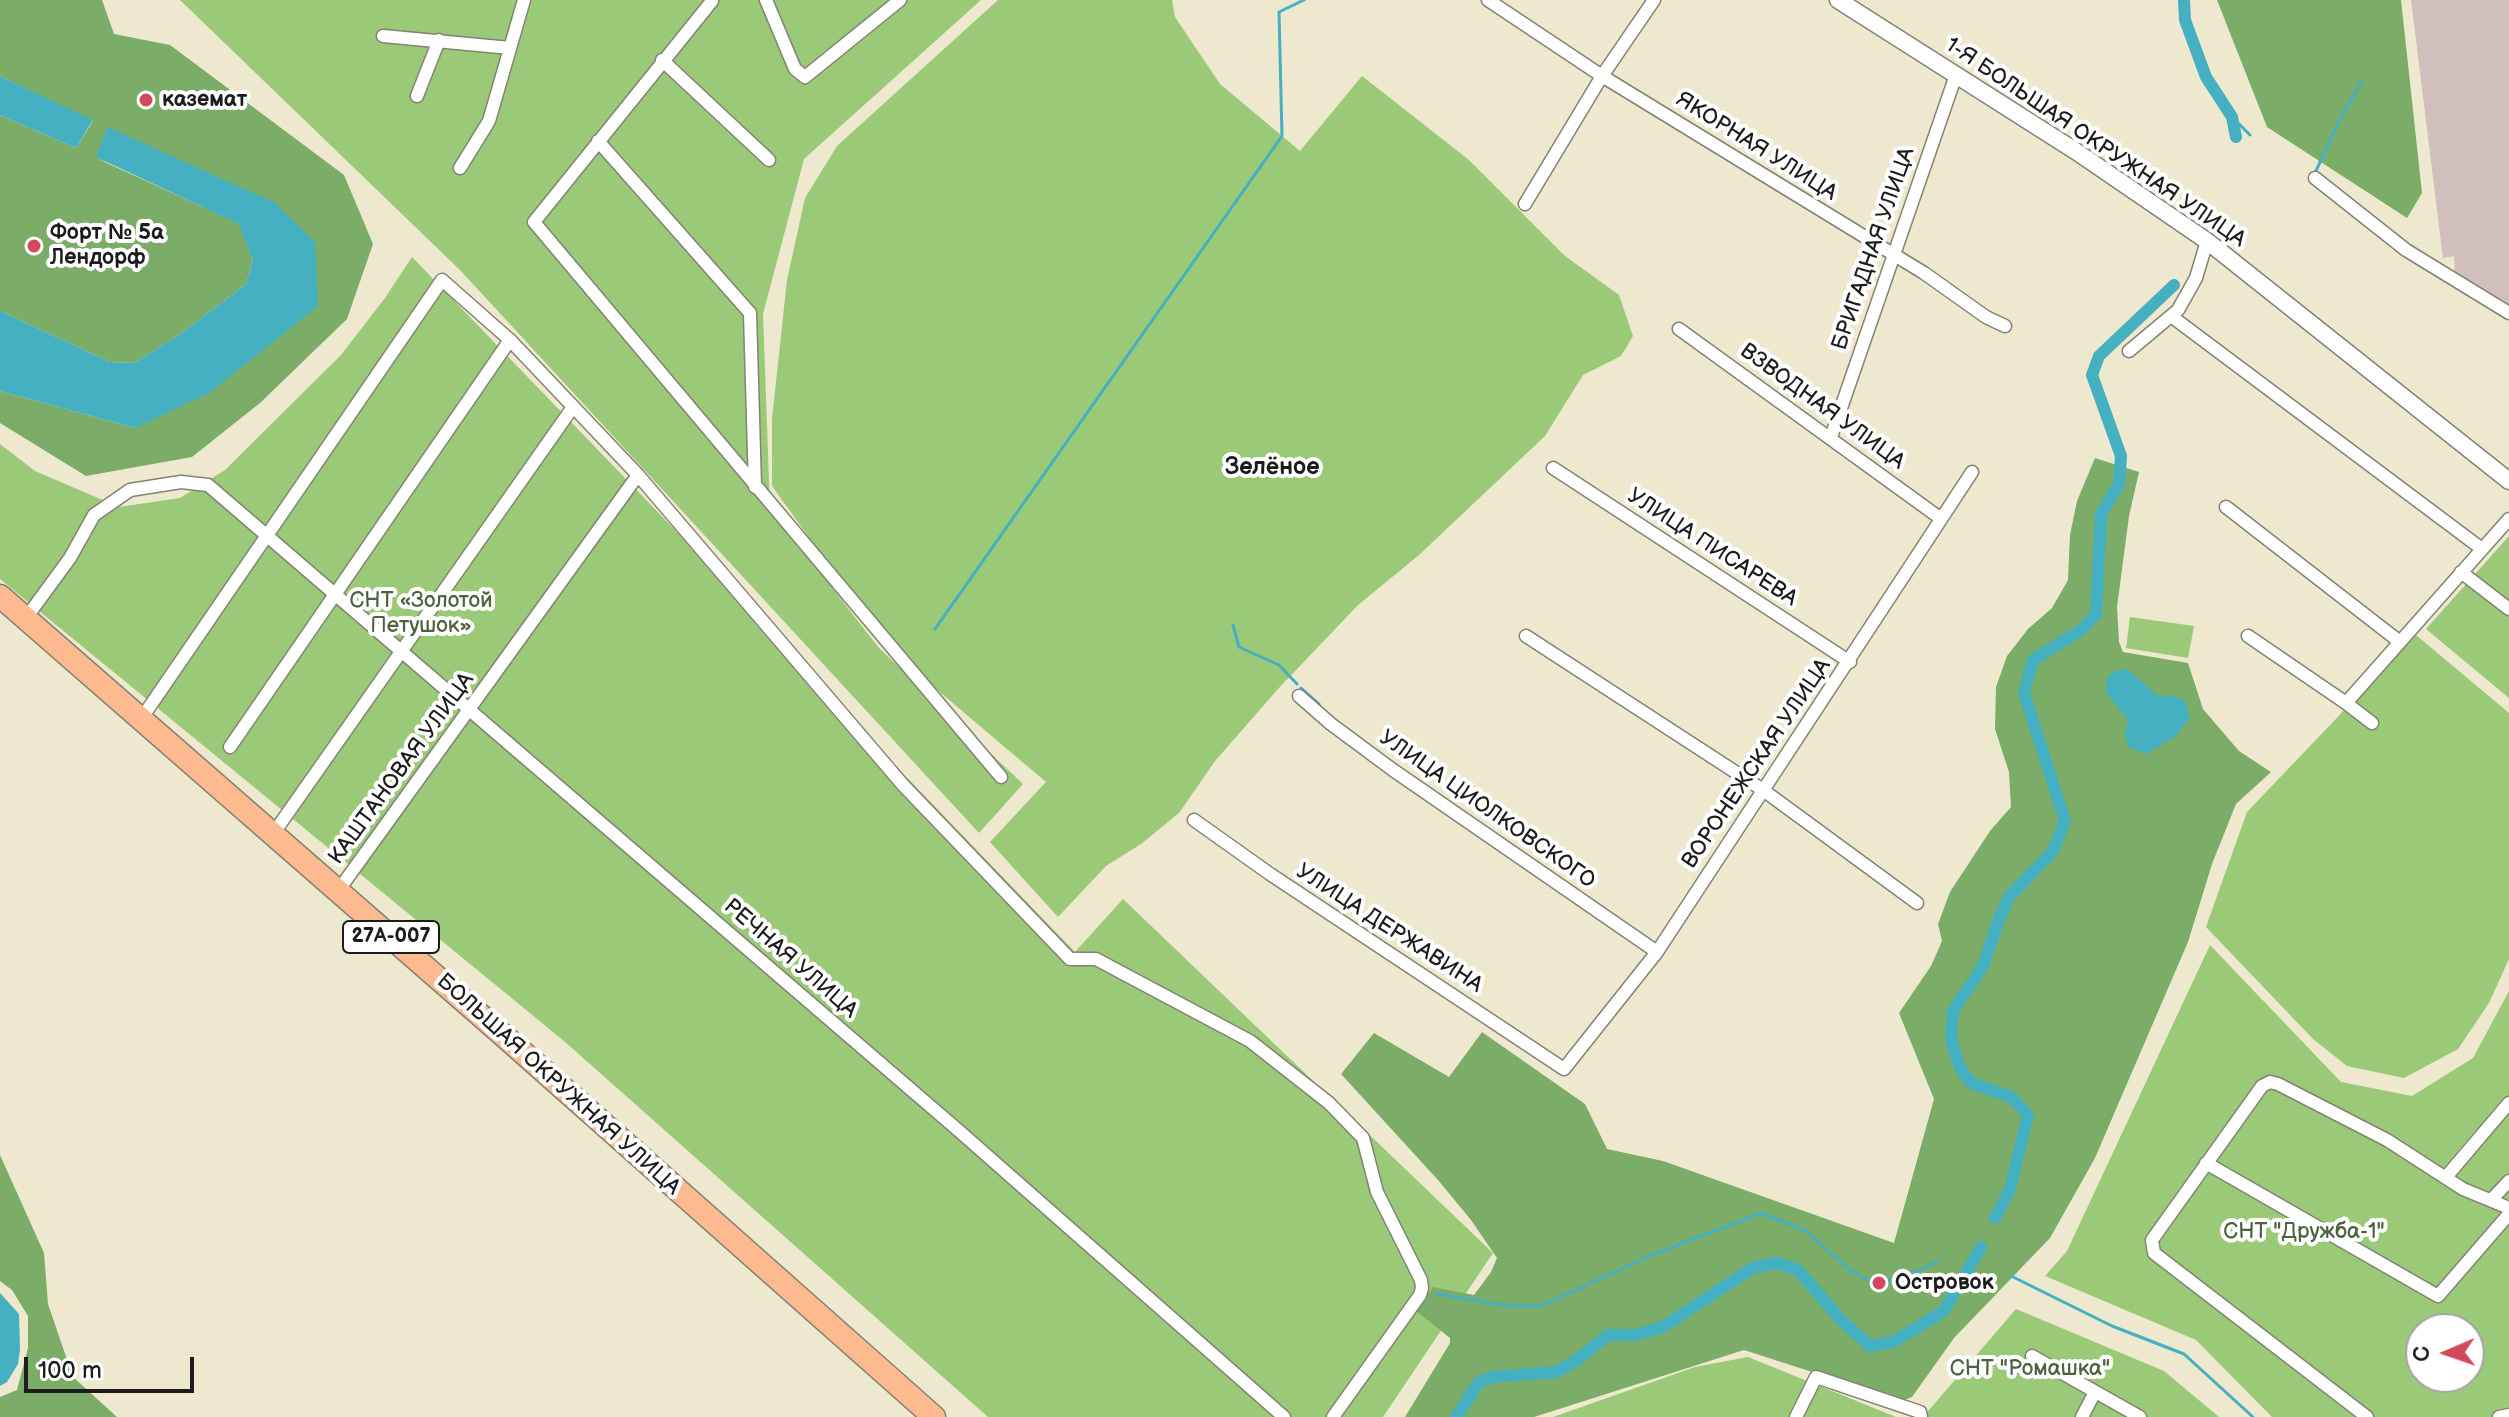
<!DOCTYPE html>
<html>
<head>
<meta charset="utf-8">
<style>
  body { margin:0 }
  #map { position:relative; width:2509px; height:1417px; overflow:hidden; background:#ede8ce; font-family:"Balsamiq Sans",sans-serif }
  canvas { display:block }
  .north { position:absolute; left:2405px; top:1313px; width:80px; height:80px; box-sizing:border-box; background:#fff; border:2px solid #a4a4a4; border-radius:50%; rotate:268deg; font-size:22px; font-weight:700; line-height:32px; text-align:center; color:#1c1c1c }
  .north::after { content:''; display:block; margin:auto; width:28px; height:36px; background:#d1495b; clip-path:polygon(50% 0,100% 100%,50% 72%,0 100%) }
  .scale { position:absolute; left:24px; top:1357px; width:170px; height:36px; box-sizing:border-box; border:4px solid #1c1c1c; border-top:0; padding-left:10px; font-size:24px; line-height:28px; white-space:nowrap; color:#1c1c1c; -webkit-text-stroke:6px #fff; paint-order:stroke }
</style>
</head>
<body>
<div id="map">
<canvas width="2509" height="1417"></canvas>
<div class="north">С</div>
<div class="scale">100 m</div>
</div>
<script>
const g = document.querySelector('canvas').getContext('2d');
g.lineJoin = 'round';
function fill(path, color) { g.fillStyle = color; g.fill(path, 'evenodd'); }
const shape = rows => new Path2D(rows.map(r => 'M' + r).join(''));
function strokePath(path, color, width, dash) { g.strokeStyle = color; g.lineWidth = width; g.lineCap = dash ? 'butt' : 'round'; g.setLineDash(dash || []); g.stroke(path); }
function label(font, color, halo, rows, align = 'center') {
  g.font = font + ' "Balsamiq Sans",sans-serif'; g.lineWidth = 8; g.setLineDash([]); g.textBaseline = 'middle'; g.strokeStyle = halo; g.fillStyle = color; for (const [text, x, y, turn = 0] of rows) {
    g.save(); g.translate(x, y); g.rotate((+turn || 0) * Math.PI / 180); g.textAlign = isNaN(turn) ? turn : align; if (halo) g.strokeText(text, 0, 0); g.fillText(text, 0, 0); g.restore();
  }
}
const industrial = shape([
  [2411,0,2509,0,2509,310,2455,279,2454,256,2443,258]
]);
const green = shape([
  [180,0,981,0,804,159,763,314,770,508,879,648,1023,784,979,833,461,271],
  [998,0,1172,0,1175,17,1220,84,1300,151,1362,76,1469,160,1565,256,1619,295,1633,336,1621,356,1583,375,1545,436,1419,555,1358,605,1278,689,1215,761,1179,813,1141,844,1106,866,1058,917,990,842,1046,782,935,688,893,646,841,582,772,486,772,419,787,280,805,198,837,146],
  [412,257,756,614,812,679,1075,952,1123,899,1493,1253,1383,1417,988,1417,564,1041,0,579,0,444,35,471,119,507,180,498,225,470,341,355,385,298],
  [2509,536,2509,698,2426,629],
  [2130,617,2194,626,2188,658,2126,648],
  [2416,635,2509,713,2509,959,2489,1003,2458,1049,2404,1078,2347,1066,2313,1039,2206,927,2247,812],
  [2210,945,2341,1082,2412,1096,2473,1058,2509,991,2509,1417,2272,1417,2196,1340,2045,1276,2067,1251],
  [2421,1329,2469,1329,2469,1377,2421,1377],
  [2016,1309,2164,1371,2219,1417,1923,1417],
  [1748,1357,1896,1417,1553,1417,1695,1367]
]);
const forest = shape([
  [0,0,102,0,114,34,170,45,344,175,373,244,347,319,260,403,192,457,86,476,0,423,0,391,135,428,315,242,96,158,240,224,253,261,246,284,182,333,134,363,110,362,0,311,0,115,76,148,93,121,0,76],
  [2217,0,2401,0,2422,193,2407,218,2267,127],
  [2095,458,2139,472,2129,516,2117,607,2119,642,2123,652,2188,663,2203,709,2239,751,2271,772,2236,804,2212,864,2188,942,2095,1158,2050,1238,1954,1338,1912,1397,1902,1401,1744,1350,1534,1417,1405,1417,1450,1343,1450,1338,1416,1311,1433,1287,1474,1295,1491,1272,1497,1258,1471,1220,1438,1180,1341,1074,1374,1033,1449,1077,1482,1032,1585,1104,1607,1149,1663,1161,1894,1243,1934,1099,1899,1013,1931,966,1942,941,1938,924,1950,892,1990,831,2011,807,2009,772,1995,729,1996,687,2007,656,2028,629,2052,608,2068,580,2070,535,2077,501],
  [0,1155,44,1253,48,1304,73,1377,117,1417,0,1417,0,1397,17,1390,28,1348,28,1316,12,1290,0,1281]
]);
const water = shape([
  [0,76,93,120,76,148,0,115],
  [108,127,275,203,315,242,318,306,209,393,135,428,0,391,0,311,110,362,134,363,182,333,246,284,253,261,239,224,96,157],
  [2127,669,2158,696,2174,696,2185,701,2190,717,2176,736,2146,754,2129,747,2125,735,2128,720,2105,691,2108,676,2116,671],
  [0,1293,19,1314,20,1349,18,1364,7,1382,0,1386]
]);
const stream = shape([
  [2232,117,2250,135],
  [2315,173,2341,117,2362,81],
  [1233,625,1239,647,1279,665,1297,684],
  [935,629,1282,136,1279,12,1304,0],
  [1301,688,1319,704],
  [2011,1276,2112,1326,2184,1354,2253,1417],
  [1437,1294,1510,1306,1541,1306,1652,1255,1761,1213,1806,1231,1850,1270,1874,1283,1902,1278,1937,1262]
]);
const canal = shape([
  [2184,0,2185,20,2206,77,2232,117,2236,137],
  [1995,1218,2010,1189,2028,1115,2011,1097,1971,1083,1960,1068,1951,1040,1953,1011,1983,966,1999,919,2009,897,2053,851,2065,821,2024,693,2033,660,2081,630,2096,614,2101,514,2119,484,2121,456,2092,375,2099,356,2174,285],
  [1456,1417,1479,1382,1493,1377,1556,1372,1577,1360,1608,1335,1636,1335,1663,1327,1754,1267,1777,1263,1798,1270,1840,1319,1870,1346,1893,1342,1944,1311,1981,1247]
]);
const minor = shape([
  [766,0,795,69,805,77,900,0],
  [1488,0,1602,76,1924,273,1986,317,2005,326],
  [712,1,534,222,1001,777],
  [383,36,510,48],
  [662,60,769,160],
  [417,96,439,40],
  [598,141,750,313,755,487],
  [460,168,489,121,524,0],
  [2315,178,2406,250,2509,313],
  [1525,204,1602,76,1654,0],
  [2171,316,2482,549],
  [1679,329,1940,518],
  [2129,351,2178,310,2196,278,2207,241],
  [1831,437,1956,75],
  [1553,468,1850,662],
  [2226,507,2400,642],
  [2461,572,2509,609],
  [26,618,70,558,94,515,130,490,181,482,208,485,958,1130,1284,1417],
  [1526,636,1763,790,1917,903],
  [2248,636,2346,703],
  [1299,696,1331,724,1393,770,1657,952],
  [148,709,442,280,510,340,638,475,903,785,1070,959,1096,959,1250,1041,1329,1103,1363,1138,1377,1192,1421,1280,1422,1288,1420,1295,1333,1417],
  [2372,723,2346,703,2509,519],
  [230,747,510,340],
  [1194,820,1270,874,1564,1069,1657,952,1972,472],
  [273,834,573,407],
  [338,891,638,475],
  [2206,1163,2438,1296,2509,1214],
  [2446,1177,2509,1103],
  [2492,1199,2509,1181],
  [2032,1356,2140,1417],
  [1796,1417,1816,1377,1920,1412,1921,1417],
  [2082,1417,2095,1392],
  [2367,1417,2154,1253,2152,1240,2262,1086,2270,1082,2278,1084,2387,1140,2463,1189,2509,1208],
  [2499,1417,2509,1415]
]);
const tertiary = shape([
  [1838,0,2077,152,2207,241,2509,481]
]);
const trunk = shape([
  [0,596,503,1035,934,1417]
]);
const markers = [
  [146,100,8,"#d1495b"],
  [34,246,8,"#d1495b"],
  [1879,1283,8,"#d1495b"]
];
const shields = [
  [391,937,96]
];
const shieldNames = [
  ["27А-007",391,937]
];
const poiNames = [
  ["каземат",162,100],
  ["Форт № 5а",50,233],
  ["Лендорф",50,258],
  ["Островок",1895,1283]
];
const streetNames = [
  ["1-Я БОЛЬШАЯ ОКРУЖНАЯ УЛИЦА",2095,143,34],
  ["ЯКОРНАЯ УЛИЦА",1756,147,32],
  ["БРИГАДНАЯ УЛИЦА",1874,249,-71],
  ["ВЗВОДНАЯ УЛИЦА",1822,407,36],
  ["УЛИЦА ПИСАРЕВА",1712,548,33],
  ["ВОРОНЕЖСКАЯ УЛИЦА",1757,764,-56],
  ["КАШТАНОВАЯ УЛИЦА",402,769,-54],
  ["УЛИЦА ЦИОЛКОВСКОГО",1487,810,35],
  ["УЛИЦА ДЕРЖАВИНА",1389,929,33],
  ["РЕЧНАЯ УЛИЦА",790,959,41],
  ["БОЛЬШАЯ ОКРУЖНАЯ УЛИЦА",558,1085,42]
];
const parkNames = [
  ["СНТ «Золотой",421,601],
  ["Петушок»",421,626],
  ["СНТ \"Дружба-1\"",2304,1232],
  ["СНТ \"Ромашка\"",2030,1369]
];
const neighbourhoodNames = [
  ["Зелёное",1272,468]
];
fill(industrial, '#d1bfbd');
fill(green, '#9ac977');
fill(forest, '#7bad68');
fill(water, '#44b0c2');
strokePath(stream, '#44b0c2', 3);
strokePath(canal, '#44b0c2', 12);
strokePath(minor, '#848275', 15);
strokePath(tertiary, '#848275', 19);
strokePath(trunk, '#848275', 25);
strokePath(minor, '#fff', 12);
strokePath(tertiary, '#fff', 16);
strokePath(trunk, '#fcba8e', 22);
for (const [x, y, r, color] of markers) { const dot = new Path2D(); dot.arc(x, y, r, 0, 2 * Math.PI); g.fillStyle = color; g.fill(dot); strokePath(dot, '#fff', 3); }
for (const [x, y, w] of shields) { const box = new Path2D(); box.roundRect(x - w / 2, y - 16, w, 32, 6); g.fillStyle = '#fff'; g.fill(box); strokePath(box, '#1c1c1c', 2); }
label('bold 20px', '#1c1c1c', null, shieldNames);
label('bold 22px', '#1c1c1c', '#fff', poiNames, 'left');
label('22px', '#1c1c1c', '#fff', streetNames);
label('22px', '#4e6140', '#fff', parkNames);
label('bold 24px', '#1c1c1c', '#fff', neighbourhoodNames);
</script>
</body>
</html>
